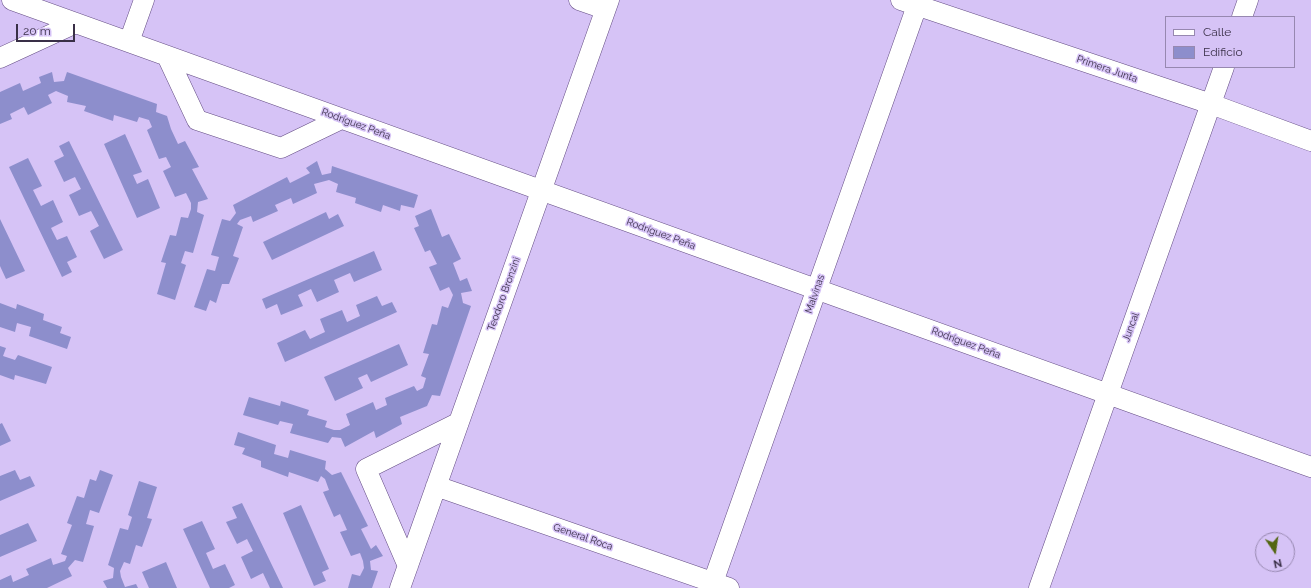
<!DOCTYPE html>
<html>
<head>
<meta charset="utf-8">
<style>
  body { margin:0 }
  #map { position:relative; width:1311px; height:588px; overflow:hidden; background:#d6c3f6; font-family:Raleway,sans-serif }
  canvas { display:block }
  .legend { position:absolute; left:1165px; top:16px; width:130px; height:52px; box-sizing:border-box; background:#d6c3f6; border:1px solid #9788b0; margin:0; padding:5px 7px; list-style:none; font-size:12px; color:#392f47 }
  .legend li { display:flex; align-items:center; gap:8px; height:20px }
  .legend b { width:20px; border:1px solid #9788b0 }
  .north { position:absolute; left:1255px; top:532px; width:40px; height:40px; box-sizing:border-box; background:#d6c3f6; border:1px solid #9788b0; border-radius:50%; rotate:167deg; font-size:11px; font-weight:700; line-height:16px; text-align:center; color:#392f47 }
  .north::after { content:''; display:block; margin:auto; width:14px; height:18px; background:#536612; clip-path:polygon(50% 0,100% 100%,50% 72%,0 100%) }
  .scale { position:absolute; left:16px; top:24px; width:59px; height:18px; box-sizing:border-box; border:2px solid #392f47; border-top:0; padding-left:5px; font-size:12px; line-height:14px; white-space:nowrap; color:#392f47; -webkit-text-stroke:3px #d6c3f6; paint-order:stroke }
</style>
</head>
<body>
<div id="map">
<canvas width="1311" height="588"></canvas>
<ul class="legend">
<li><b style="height:5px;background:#fff"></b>Calle</li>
<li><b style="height:11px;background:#8d8ecc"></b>Edificio</li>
</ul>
<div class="north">N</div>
<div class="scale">20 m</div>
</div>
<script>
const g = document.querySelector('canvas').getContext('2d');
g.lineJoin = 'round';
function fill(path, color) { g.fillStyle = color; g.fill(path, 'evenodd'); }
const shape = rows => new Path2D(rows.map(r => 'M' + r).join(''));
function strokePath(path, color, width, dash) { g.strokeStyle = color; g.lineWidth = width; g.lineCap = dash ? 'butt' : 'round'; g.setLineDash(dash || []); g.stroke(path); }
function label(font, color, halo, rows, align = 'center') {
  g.font = font + ' Raleway,sans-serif'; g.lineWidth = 3; g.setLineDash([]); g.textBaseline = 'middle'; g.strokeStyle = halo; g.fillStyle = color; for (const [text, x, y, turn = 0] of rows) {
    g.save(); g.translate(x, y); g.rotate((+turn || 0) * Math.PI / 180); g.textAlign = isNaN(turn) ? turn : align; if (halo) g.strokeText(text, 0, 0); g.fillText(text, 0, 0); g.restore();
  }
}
const building = shape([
  [52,72,54,82,64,81,67,72,157,104,156,112,167,116,171,129,178,144,185,141,199,167,192,169,208,199,198,202,197,212,204,215,193,253,185,251,181,263,186,265,175,300,157,294,166,263,161,262,170,235,176,236,181,217,188,218,191,209,191,203,186,193,175,197,163,171,171,167,166,157,159,159,147,130,152,127,149,120,139,117,137,122,114,115,113,121,84,111,86,106,67,102,68,96,56,91,48,95,52,103,28,115,24,107,10,114,12,119,0,124,0,92,20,83,23,91,41,83,39,77],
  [125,134,142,172,133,175,137,184,148,179,160,208,137,218,104,144],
  [69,141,123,250,104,259,90,231,99,226,91,211,79,216,69,195,81,189,75,177,64,182,54,161,64,156,59,146],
  [28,158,42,186,33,190,41,206,53,200,63,222,51,228,57,240,67,236,77,257,67,262,72,272,62,277,9,167],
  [317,161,322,175,331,173,332,166,418,195,414,208,401,205,400,211,383,205,381,212,355,203,356,198,336,192,338,184,329,180,314,184,317,193,293,204,291,198,275,205,278,211,253,222,251,216,240,220,237,224,243,227,233,256,239,258,229,284,222,284,216,303,210,300,206,311,194,307,207,269,215,271,219,257,211,255,222,219,230,221,236,213,233,205,287,177,290,183,310,173,306,168],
  [431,209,442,237,449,234,461,259,453,263,460,281,467,278,472,291,461,293,463,303,471,306,440,396,432,395,427,406,400,417,402,424,376,438,374,431,345,447,341,438,332,437,328,443,290,433,293,424,280,421,278,425,243,415,249,397,280,406,281,401,309,410,307,415,327,421,325,427,334,430,340,430,350,425,346,414,373,402,376,410,387,405,385,398,414,386,417,391,423,388,426,378,421,376,429,354,423,353,432,324,437,325,442,306,448,308,453,295,449,287,440,291,429,267,437,264,430,250,425,252,414,228,419,226,415,216],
  [326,212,329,219,338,214,344,226,272,260,263,242],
  [0,219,25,271,6,279,0,266],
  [374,251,382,270,354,282,350,273,334,280,339,292,317,302,311,289,298,295,303,306,281,315,277,304,266,309,262,299],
  [377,296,382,306,392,302,397,312,285,362,277,343,305,330,310,339,325,332,320,319,342,310,347,322,360,316,356,305],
  [0,303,16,309,17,304,44,314,43,320,62,327,60,333,71,337,67,349,29,336,31,327,17,323,15,332,0,327],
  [399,344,408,365,371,382,367,374,358,378,363,388,335,401,324,377],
  [0,346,6,348,3,356,15,360,18,355,52,367,46,384,15,375,14,380,0,375],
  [2,423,11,441,0,446,0,424],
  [238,432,276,445,274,454,288,458,290,450,326,461,325,469,332,475,341,472,368,526,361,529,371,549,376,545,383,556,370,561,371,570,378,571,372,588,348,588,352,574,360,576,364,568,363,561,360,553,351,556,340,532,347,530,340,514,334,517,323,492,329,490,325,479,321,476,318,482,289,472,288,477,261,467,261,461,242,454,245,448,234,445],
  [15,470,20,480,30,476,35,486,0,501,0,476],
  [100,470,113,475,99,513,90,510,86,524,94,526,83,562,75,560,68,568,72,576,47,588,0,588,0,580,11,575,13,582,29,575,26,569,51,558,53,565,65,561,67,556,61,554,72,525,67,523,77,496,84,498,90,479,96,481],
  [139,481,157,487,147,518,152,519,142,547,136,545,130,564,124,562,120,571,121,577,125,587,136,584,138,588,107,588,103,581,113,578,114,568,108,565,120,528,128,530,132,517,128,515],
  [242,503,283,588,270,588,263,573,251,579,241,557,253,551,247,539,237,544,226,522,237,518,232,507],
  [301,505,329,569,322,572,326,581,314,586,283,513],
  [202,521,215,549,206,553,213,569,225,564,235,585,229,588,210,588,183,529],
  [28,523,37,541,0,557,0,535],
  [166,562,177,588,149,588,142,572]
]);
const minor = shape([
  [12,0,1311,467],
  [579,0,605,9],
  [901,0,1211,104,1311,141],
  [1242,17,1248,0],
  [129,42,144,0],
  [167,56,197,120,281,148,341,119],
  [0,58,76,23],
  [436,486,729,588],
  [408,566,366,469,458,423],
  [400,588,609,0],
  [711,588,919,0],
  [1039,588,1224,67]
]);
const streetNames = [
  ["Primera Junta",1107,69,19],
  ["Rodríguez Peña",356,124,20],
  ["Rodríguez Peña",661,234,20],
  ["Teodoro Bronzini",504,294,-70],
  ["Malvinas",815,294,-71],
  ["Juncal",1131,327,-70],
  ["Rodríguez Peña",966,343,20],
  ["General Roca",583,537,19]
];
fill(building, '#8d8ecc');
strokePath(minor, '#644d84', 21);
strokePath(minor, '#fff', 20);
label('10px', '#392f47', '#d6c3f6', streetNames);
</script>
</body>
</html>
